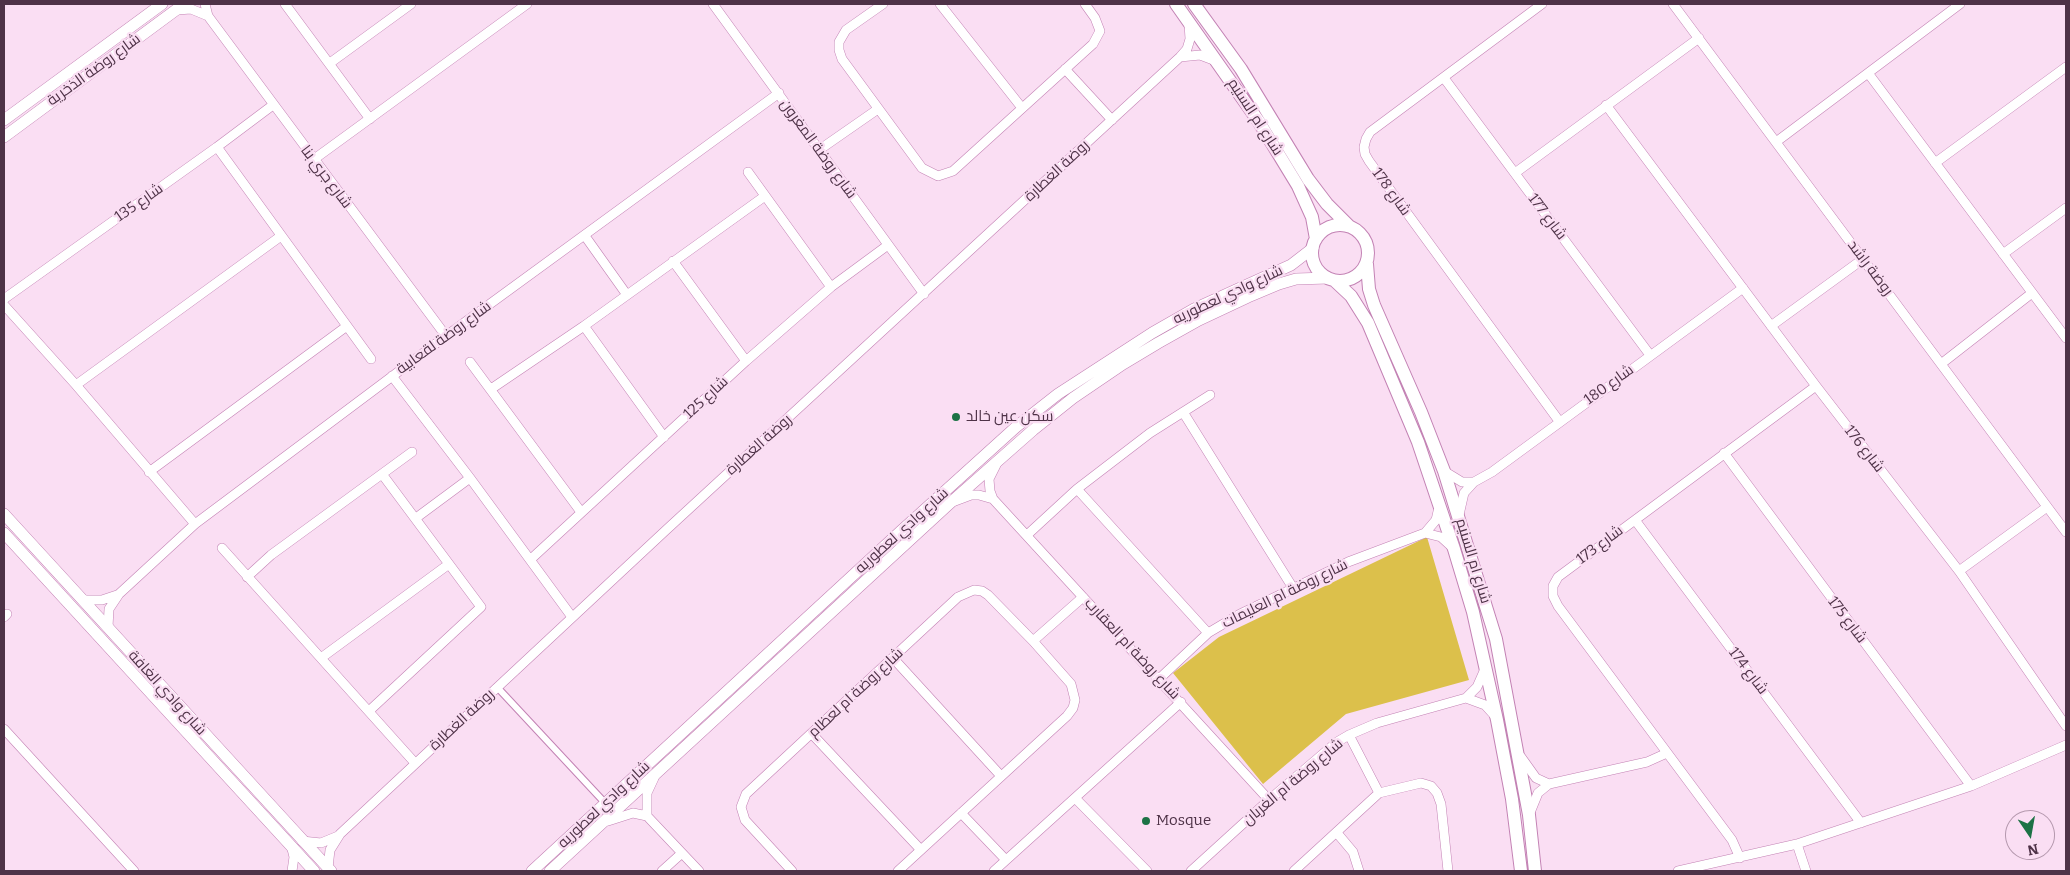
<!DOCTYPE html>
<html>
<head>
<meta charset="utf-8">
<style>
  body { margin:0 }
  #map { position:relative; width:2070px; height:875px; overflow:hidden; background:#fadef3; font-family:Bitter,serif }
  canvas { display:block }
  .frame { position:absolute; inset:0; border:5px solid #4e3247; pointer-events:none }
  .north { position:absolute; left:2005px; top:810px; width:50px; height:50px; box-sizing:border-box; background:#fadef3; border:1px solid #b599ae; border-radius:50%; rotate:168deg; font-size:14px; font-weight:700; line-height:20px; text-align:center; color:#4e3247 }
  .north::after { content:''; display:block; margin:auto; width:18px; height:22px; background:#1c7245; clip-path:polygon(50% 0,100% 100%,50% 72%,0 100%) }
</style>
</head>
<body>
<div id="map">
<canvas width="2070" height="875"></canvas>
<div class="frame"></div>
<div class="north">N</div>
</div>
<script>
const g = document.querySelector('canvas').getContext('2d');
g.lineJoin = 'round';
function fill(path, color) { g.fillStyle = color; g.fill(path, 'evenodd'); }
const shape = rows => new Path2D(rows.map(r => 'M' + r).join(''));
function strokePath(path, color, width, dash) { g.strokeStyle = color; g.lineWidth = width; g.lineCap = dash ? 'butt' : 'round'; g.setLineDash(dash || []); g.stroke(path); }
function label(font, color, halo, rows, align = 'center') {
  g.font = font + ' Bitter,Cairo,serif'; g.lineWidth = 4.5; g.setLineDash([]); g.textBaseline = 'middle'; g.strokeStyle = halo; g.fillStyle = color; for (const [text, x, y, turn = 0] of rows) {
    g.save(); g.translate(x, y); g.rotate((+turn || 0) * Math.PI / 180); g.textAlign = isNaN(turn) ? turn : align; if (halo) g.strokeText(text, 0, 0); g.fillText(text, 0, 0); g.restore();
  }
}
const green = shape([
  [1427,537,1469,680,1346,714,1263,784,1173,673,1219,637]
]);
const pedestrian = shape([
  [497,687,606,804]
]);
const minor = shape([
  [205,4,208,16,446,336],
  [285,4,370,119],
  [713,4,924,294],
  [883,4,846,30,839,42,839,50,842,59,922,168,938,176,953,171,1093,44,1100,31,1095,18,1085,4],
  [940,4,1022,108],
  [1542,4,1370,132,1366,139,1364,147,1365,154,1369,161,1559,421],
  [1673,4,2066,532],
  [177,10,191,9,208,16],
  [1180,57,1200,55,1216,61],
  [330,63,411,4],
  [1065,69,1112,120],
  [1868,73,2066,338],
  [1444,78,1650,355],
  [1606,105,1816,386,1959,571,2066,726],
  [1776,142,1960,4],
  [217,147,371,359],
  [819,150,878,109],
  [313,160,527,4],
  [1935,163,2066,67],
  [748,172,831,287],
  [1515,173,1699,38],
  [585,236,627,295],
  [2003,254,2066,208],
  [673,261,746,361],
  [4,299,217,147,273,105],
  [4,305,76,385,195,524],
  [584,326,664,437],
  [1771,326,1863,259],
  [470,362,581,512],
  [1941,364,2032,293],
  [392,376,470,478,572,617],
  [76,385,281,236],
  [491,389,584,326,765,196],
  [1183,412,1293,588],
  [1724,453,1971,786],
  [996,465,989,479,990,491,993,499,1269,800],
  [1444,471,1462,482,1474,482],
  [149,472,347,326],
  [1077,489,1208,633],
  [955,501,971,495,979,495,993,499],
  [1459,515,1464,493,1474,482,1492,472,1743,288],
  [416,518,470,478],
  [1635,520,1861,823],
  [1425,533,1441,537,1453,548],
  [1027,535,1077,489,1150,433,1210,395],
  [222,548,415,763],
  [531,559,746,361,831,287,888,245],
  [1959,571,2047,507],
  [247,577,271,555,412,452],
  [83,600,102,600,117,595],
  [4,617,7,614],
  [108,627,109,609,119,594,195,524,446,336,779,93],
  [1033,641,1083,597],
  [321,658,449,564],
  [893,658,1001,776],
  [1159,679,1208,633,1240,614,1348,562,1425,533,1436,520,1439,507],
  [1466,698,1485,705,1494,715],
  [369,711,481,607,382,474],
  [4,729,134,871],
  [812,734,921,850],
  [1349,735,1379,793],
  [1521,757,1536,778,1549,784],
  [1075,798,1147,871],
  [961,813,1006,860],
  [1529,815,1538,793,1549,784,1647,762,1667,753],
  [647,816,647,793,654,778],
  [608,821,633,813,647,816,699,871],
  [1337,833,1353,852,1359,871],
  [302,841,321,843,338,836],
  [1797,844,1806,871],
  [1740,858,1732,840,1558,606,1553,596,1553,586,1558,577,1816,386],
  [328,868,330,850,340,834,665,531,1180,57,1187,49,1190,39,1189,24],
  [292,871,294,857,292,849],
  [662,871,682,853],
  [792,871,745,820,741,807,746,794,958,597,974,590,982,591,988,595,1033,641,1071,684,1075,700,1073,708,1067,716,898,871],
  [994,871,1181,702],
  [1191,871,1269,800,1337,742,1349,735,1377,723,1466,698,1477,687,1485,669],
  [1294,871,1379,793,1421,783,1431,786,1437,793,1441,804,1448,871],
  [1678,871,1797,844,1971,786,2066,745]
]);
const tertiary = shape([
  [4,120,162,4],
  [4,137,184,4],
  [4,514,331,871],
  [4,533,314,871],
  [532,871,901,531,1016,427,1058,394,1152,333,1194,309,1291,265,1313,248],
  [550,871,949,504,1033,430,1073,398,1123,364,1158,343,1199,320,1248,297,1279,284,1296,279,1328,278]
]);
const secondary = shape([
  [1176,4,1259,122,1298,186,1312,217,1316,239],
  [1194,4,1241,69,1308,179,1327,204,1349,226],
  '1312 253a28 28 0 1 1 56 0a28 28 0 1 1-56 0Z',
  [1367,264,1369,289,1374,305,1421,412,1444,471,1496,639,1529,815,1535,871],
  [1335,281,1351,296,1368,323,1418,442,1454,549,1473,612,1497,720,1512,799,1521,871]
]);
const markers = [
  [956,417,5,"#1c7245"],
  [1146,821,5,"#1c7245"]
];
const streetNames = [
  ["شارع روضة الذخرية",94,70,-36],
  ["شارع ام السنيم",1255,117,57],
  ["شارع روضة المغرون",818,149,54],
  ["روضة الغطارة",1057,171,-43],
  ["شارع جري بنا",326,177,53],
  ["شارع 178",1391,192,54],
  ["شارع 135",139,203,-35],
  ["شارع 177",1547,217,53],
  ["روضة راشد",1870,268,53],
  ["شارع وادي لعطوريه",1228,295,-25],
  ["شارع روضة لقعابية",444,338,-36],
  ["شارع 180",1609,385,-36],
  ["شارع 125",706,398,-43],
  ["روضة الغطارة",759,445,-42],
  ["شارع 176",1864,449,52],
  ["شارع وادي لعطوريه",902,531,-42],
  ["شارع 173",1600,545,-37],
  ["شارع ام السنيم",1473,561,73],
  ["شارع روضة ام العليمات",1285,594,-26],
  ["شارع 175",1847,620,53],
  ["شارع روضة ام العقارب",1132,649,47],
  ["شارع 174",1748,671,53],
  ["شارع وادي الغافة",167,693,48],
  ["شارع روضة ام لعظام",856,693,-43],
  ["روضة الغطارة",462,720,-43],
  ["شارع روضة ام الغربان",1293,782,-40],
  ["شارع وادي لعطوريه",604,805,-43]
];
const poiNames = [
  ["سكن عين خالد",966,417],
  ["Mosque",1156,821]
];
fill(green, '#dcc04b');
strokePath(pedestrian, '#c382b4', 8);
strokePath(minor, '#c382b4', 10);
strokePath(tertiary, '#c382b4', 12);
strokePath(secondary, '#c382b4', 14);
strokePath(pedestrian, '#fff', 6);
strokePath(minor, '#fff', 9);
strokePath(tertiary, '#fff', 11);
strokePath(secondary, '#fff', 12);
for (const [x, y, r, color] of markers) { const dot = new Path2D(); dot.arc(x, y, r, 0, 2 * Math.PI); g.fillStyle = color; g.fill(dot); strokePath(dot, '#fadef3', 2); }
label('15px', '#4e3247', '#fadef3', streetNames);
label('15px', '#4e3247', '#fadef3', poiNames, 'left');
</script>
</body>
</html>
